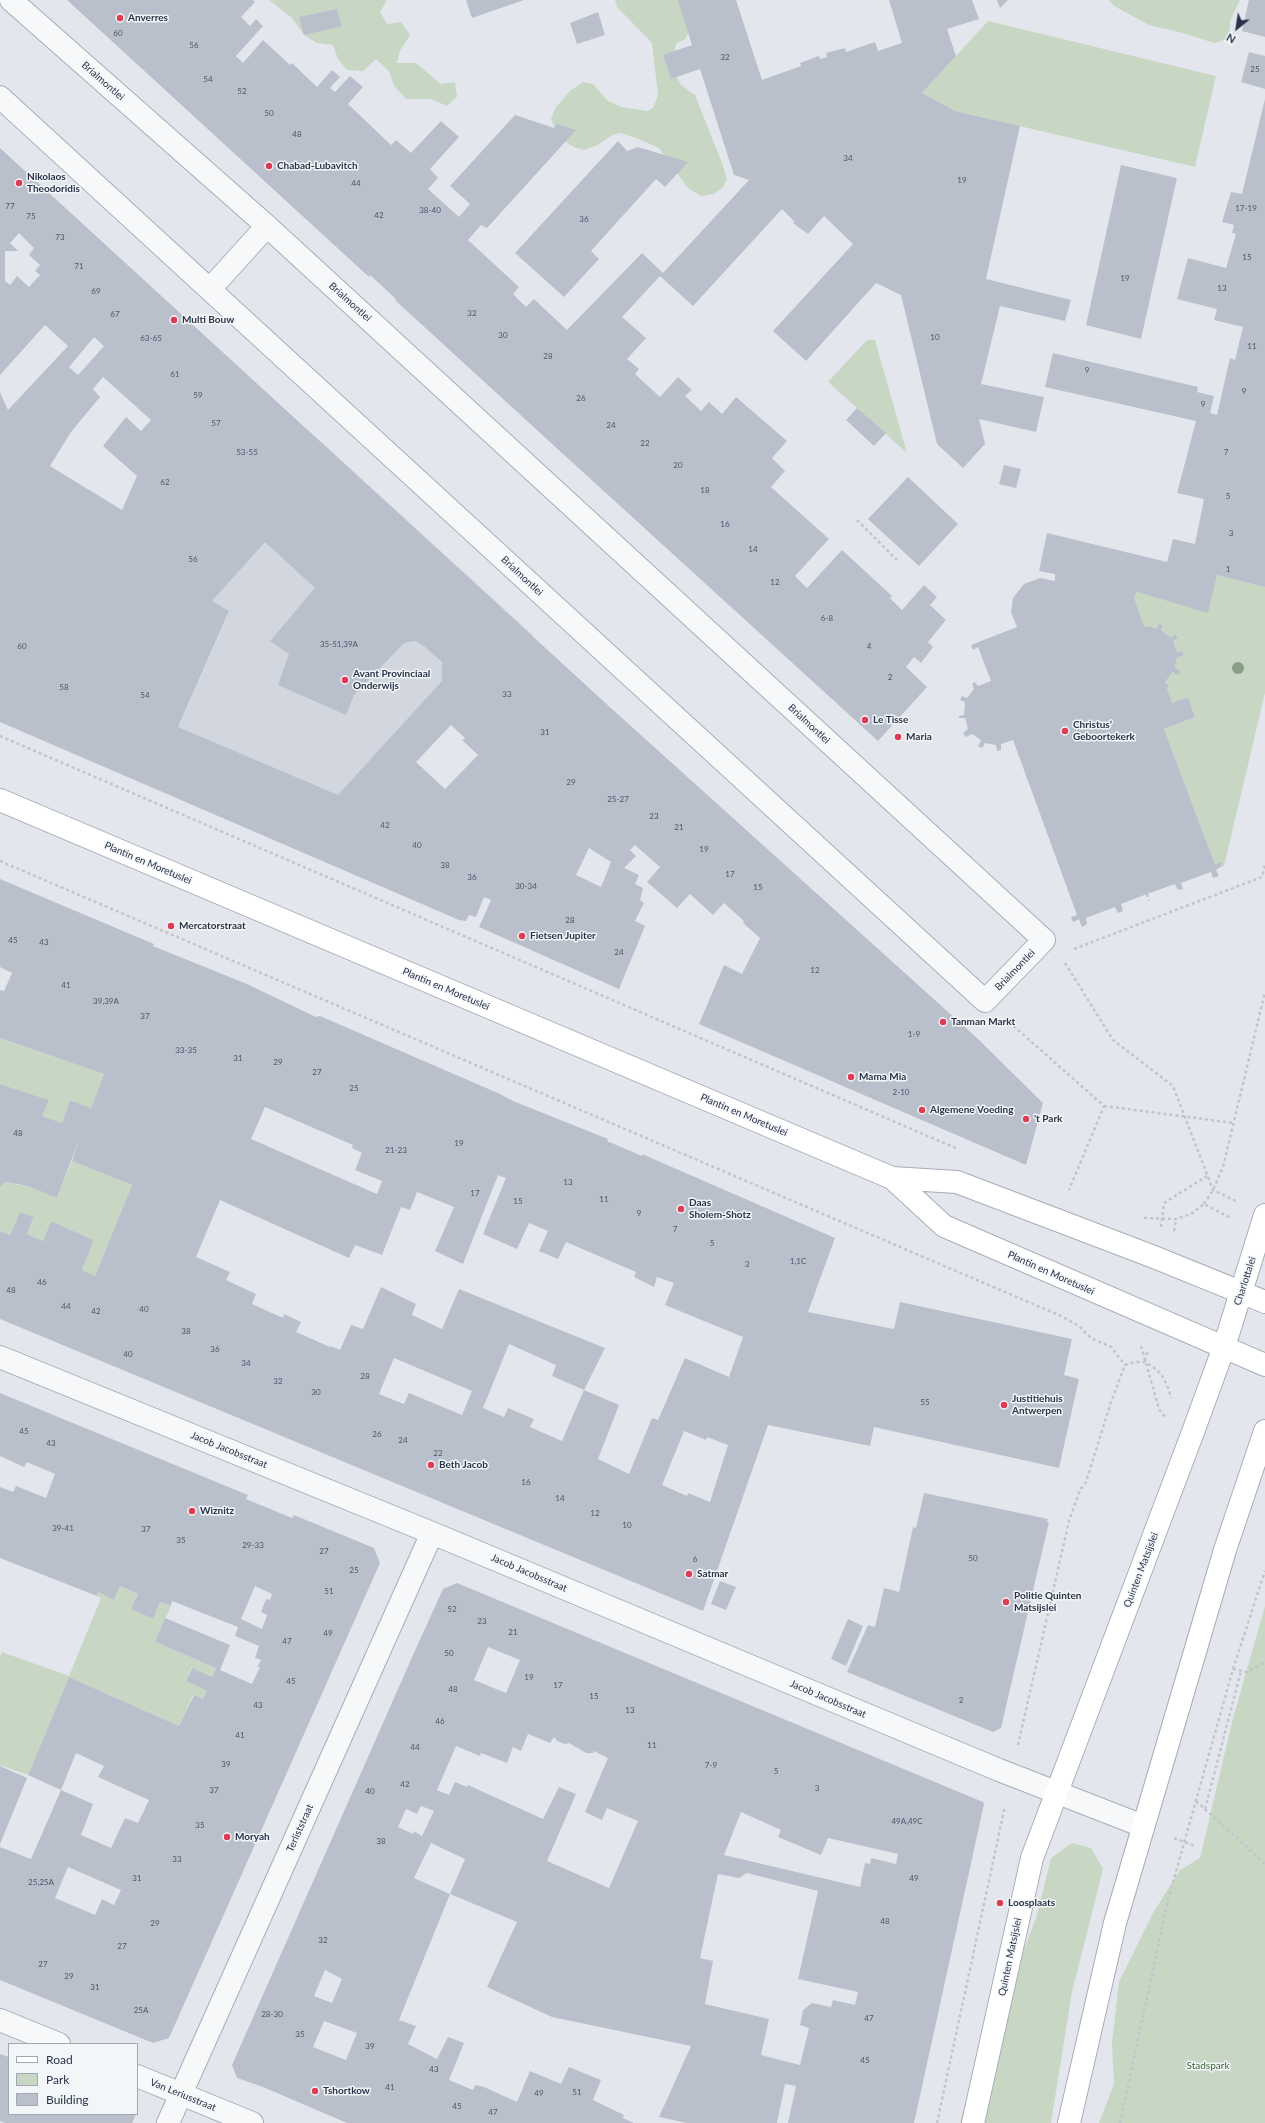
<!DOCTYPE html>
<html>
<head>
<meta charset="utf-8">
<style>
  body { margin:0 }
  #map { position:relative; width:1265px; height:2123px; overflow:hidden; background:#e3e7ed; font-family:Lato,sans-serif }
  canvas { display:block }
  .legend { position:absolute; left:8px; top:2043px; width:130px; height:72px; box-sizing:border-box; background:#f3f6f9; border:1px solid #a2a8b2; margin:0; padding:5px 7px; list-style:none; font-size:12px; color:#293347 }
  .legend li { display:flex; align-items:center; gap:8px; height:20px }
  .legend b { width:20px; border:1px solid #a2a8b2 }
  .north { position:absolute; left:1217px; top:8px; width:40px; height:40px; -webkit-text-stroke:3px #f3f6f9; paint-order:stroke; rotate:210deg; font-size:11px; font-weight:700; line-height:16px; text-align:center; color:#293347 }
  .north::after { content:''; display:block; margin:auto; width:14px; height:18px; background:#293347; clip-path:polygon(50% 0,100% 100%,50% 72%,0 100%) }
</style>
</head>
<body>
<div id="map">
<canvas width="1265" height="2123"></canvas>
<ul class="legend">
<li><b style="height:5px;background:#fff"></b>Road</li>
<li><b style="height:11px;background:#c8d7c3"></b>Park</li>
<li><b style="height:11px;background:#bac0cb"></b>Building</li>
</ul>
<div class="north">N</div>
</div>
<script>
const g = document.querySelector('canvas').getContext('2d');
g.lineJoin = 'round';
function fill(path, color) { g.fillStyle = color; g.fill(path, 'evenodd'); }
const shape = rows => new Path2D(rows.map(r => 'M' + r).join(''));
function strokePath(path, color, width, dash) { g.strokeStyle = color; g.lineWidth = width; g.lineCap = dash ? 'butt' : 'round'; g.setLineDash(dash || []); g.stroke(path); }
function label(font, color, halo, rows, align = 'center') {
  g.font = font + ' Lato,sans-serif'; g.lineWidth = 3; g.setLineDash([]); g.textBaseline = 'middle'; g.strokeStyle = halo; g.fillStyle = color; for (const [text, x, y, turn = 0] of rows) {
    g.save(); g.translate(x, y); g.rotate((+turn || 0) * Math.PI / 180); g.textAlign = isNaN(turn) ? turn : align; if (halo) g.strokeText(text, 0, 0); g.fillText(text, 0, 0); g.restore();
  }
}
const built = shape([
  [306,428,533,635,325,861,152,786,229,612,198,592,228,513]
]);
const green = shape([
  [269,0,387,0,380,12,387,24,401,22,410,35,400,51,397,63,416,63,441,84,455,82,457,97,447,106,431,99,406,99,394,86,389,71,376,59,363,71,347,70,338,59,333,45,317,43,304,35,292,18],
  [615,0,688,0,692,26,685,39,676,44,672,63,674,71,681,85,695,95,722,163,727,179,723,187,714,194,701,196,688,188,659,148,636,138,621,133,612,135,598,145,584,150,574,147,559,138,551,119,556,107,570,91,583,82,593,84,608,101,621,107,647,111,653,108,658,95,652,43,617,7],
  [1109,0,1240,0,1230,21,1230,38,1214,43,1183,33,1149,25,1114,6],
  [988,21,1216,76,1195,167,955,111,922,93],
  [867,340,875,340,907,453,828,382],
  [1217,575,1265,587,1265,693,1224,866,1222,866,1221,862,1215,864,1164,729,1195,717,1188,697,1172,703,1167,688,1169,686,1165,682,1173,672,1179,674,1180,671,1175,668,1177,657,1183,656,1183,652,1177,652,1173,641,1177,638,1175,634,1171,638,1161,630,1163,624,1159,623,1157,628,1144,626,1134,597,1137,592,1207,612],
  [0,1038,104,1074,91,1108,70,1100,62,1123,42,1116,49,1100,0,1084],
  [72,1161,132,1185,95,1276,82,1270,94,1240,51,1221,43,1241,27,1234,34,1218,20,1212,10,1235,0,1231,0,1187,5,1182,30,1187,57,1198],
  [120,1586,138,1594,131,1609,153,1619,160,1602,171,1606,155,1642,216,1668,212,1677,191,1668,186,1681,207,1691,203,1699,193,1695,179,1726,69,1677,28,1775,0,1765,0,1657,2,1652,69,1676,101,1598,97,1596,98,1592,114,1600],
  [1265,1606,1265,2123,1099,2123,1114,2084,1112,2042,1119,1982,1153,1913,1180,1870,1200,1858,1232,1722],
  [1072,1843,1091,1848,1103,1869,1072,1992,1051,2123,960,2123,979,2049,1019,1963,1037,1915,1051,1858]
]);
const building = shape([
  [67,0,253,0,255,2,241,17,250,26,256,19,263,26,236,56,243,63,263,40,290,65,292,63,317,87,332,70,340,77,330,88,335,92,350,76,363,87,348,104,391,145,396,140,411,153,441,121,459,137,430,169,438,178,428,189,459,217,470,204,450,186,515,115,554,128,557,124,576,130,487,228,481,225,468,240,519,287,513,294,526,307,534,299,567,330,642,253,663,273,749,180,734,175,700,69,671,79,663,55,692,45,678,0,736,0,762,80,801,66,800,63,819,56,820,59,827,57,826,53,845,48,846,52,875,42,878,51,902,43,889,0,972,0,979,19,947,29,956,56,922,93,955,111,1020,126,986,279,1071,300,1065,321,1000,306,981,384,1044,397,1036,432,979,419,985,444,963,468,937,444,901,295,876,283,806,361,773,331,853,244,824,216,808,234,793,223,794,221,782,209,693,306,660,276,622,317,646,338,627,359,639,369,635,374,660,397,678,377,692,390,685,396,701,411,709,402,722,414,736,397,787,441,772,458,785,471,771,487,829,539,795,576,807,588,842,550,892,596,890,598,902,610,924,585,937,597,930,605,946,620,928,642,933,647,921,663,914,657,906,667,927,687,878,741,562,453,396,301,395,298,370,275,369,277],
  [466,0,524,0,472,18],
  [997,0,1008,0,1000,8],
  [1249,0,1265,0,1265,37,1242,31],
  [337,9,342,26,304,35,299,17],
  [598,12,605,35,577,44,570,23],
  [1249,52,1265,56,1265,89,1241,82],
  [1265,99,1265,587,1217,575,1208,613,1137,592,1134,597,1144,626,1157,628,1159,623,1163,625,1161,630,1171,638,1175,634,1178,638,1173,641,1177,652,1183,652,1183,656,1177,657,1175,668,1180,671,1179,675,1173,672,1165,682,1169,686,1167,688,1172,703,1188,697,1195,717,1164,729,1215,864,1221,862,1222,866,1216,870,1219,876,1213,878,1211,872,1181,883,1183,889,1178,890,1175,884,1147,894,1121,904,1123,911,1118,913,1115,907,1086,918,1087,924,1082,927,1079,919,1073,922,1071,917,1077,915,1013,740,1001,744,1001,750,997,751,996,745,985,743,982,748,978,746,981,740,972,734,966,737,963,733,968,729,965,718,959,718,959,716,964,715,965,702,960,700,962,696,967,698,974,689,972,684,975,682,978,686,991,681,978,647,973,650,971,645,1017,627,1011,612,1013,598,1024,584,1040,578,1055,581,1055,574,1039,571,1047,533,1167,562,1173,539,1195,544,1204,499,1177,493,1196,421,1045,387,1053,353,1198,387,1197,392,1214,396,1210,413,1217,415,1230,358,1235,360,1243,327,1214,320,1217,309,1177,299,1188,258,1226,268,1236,234,1232,233,1234,225,1222,222,1231,192,1242,194],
  [618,141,627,151,638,147,688,162,665,187,656,179,591,251,599,259,564,297,515,253],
  [0,148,612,709,977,1038,1043,1103,1026,1165,699,1024,724,965,742,974,760,938,743,923,744,921,724,903,713,915,690,894,677,908,647,882,660,867,635,845,630,850,636,856,624,868,639,875,635,884,643,888,640,900,644,903,635,921,645,926,619,989,479,927,491,900,484,897,476,917,469,915,466,921,459,920,0,722,0,392,8,410,68,346,45,325,0,375],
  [19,233,34,248,29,255,40,265,35,271,40,275,29,287,17,276,10,285,5,281,5,251,18,251,10,243],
  [94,337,104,346,78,375,69,367],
  [103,377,151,420,141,431,126,417,103,446,137,476,122,510,50,466,71,432,100,397,93,389],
  [265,542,315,588,270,641,289,654,278,685,346,715,354,695,404,643,415,641,424,646,442,662,442,681,338,795,178,727,229,611,212,601],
  [451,725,465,738,462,740,478,755,445,789,416,762],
  [589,848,611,862,601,887,576,875],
  [1121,165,1177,178,1141,339,1086,325],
  [857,408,886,433,874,446,846,420],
  [1004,465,1021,469,1016,488,999,484],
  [908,477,958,524,919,566,868,519],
  [0,879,154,944,153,946,247,984,316,1017,320,1016,500,1094,513,1101,608,1139,607,1141,642,1156,642,1154,835,1238,808,1312,894,1329,900,1302,1072,1339,1064,1375,1079,1379,1059,1468,874,1427,870,1446,768,1425,703,1611,0,1319,0,1231,10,1235,20,1212,34,1217,27,1234,43,1241,51,1221,94,1240,82,1270,95,1276,132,1185,72,1161,79,1140,57,1198,30,1187,17,1184,5,1182,0,1187,0,1084,49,1100,42,1116,62,1123,70,1100,91,1108,104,1074,0,1038,0,990,4,991,12,973,0,967],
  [265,1107,353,1145,352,1148,362,1153,355,1170,382,1181,377,1194,251,1139],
  [498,1175,506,1178,483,1234,517,1249,529,1223,548,1231,539,1251,558,1259,566,1242,636,1272,634,1277,654,1287,657,1277,674,1283,665,1305,743,1337,729,1377,685,1358,658,1420,652,1418,629,1474,598,1459,619,1405,584,1390,562,1441,530,1427,534,1419,508,1408,504,1417,483,1408,509,1344,556,1365,552,1376,584,1390,605,1348,459,1289,442,1329,412,1315,416,1304,381,1287,363,1329,351,1325,340,1350,331,1346,330,1347,296,1332,301,1322,284,1314,283,1318,252,1304,256,1294,226,1280,230,1272,196,1257,220,1200,349,1258,355,1245,382,1255,401,1207,410,1210,417,1192,454,1207,435,1251,463,1264],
  [394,1358,472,1391,462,1415,409,1393,404,1404,379,1394],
  [684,1431,706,1440,707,1437,728,1445,710,1502,688,1493,687,1496,662,1485],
  [0,1393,248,1495,246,1499,292,1518,294,1515,374,1548,380,1563,169,2038,153,2043,0,1980,0,1847,31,1859,61,1790,93,1804,81,1835,111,1848,125,1818,138,1823,149,1800,98,1777,104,1766,76,1753,61,1790,28,1775,69,1677,179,1726,194,1695,203,1699,207,1691,186,1681,192,1668,212,1677,216,1668,155,1642,165,1618,230,1645,220,1670,252,1684,260,1667,257,1667,261,1660,255,1658,259,1646,235,1636,238,1627,172,1601,171,1606,160,1602,153,1619,131,1609,138,1594,120,1586,114,1600,98,1592,97,1596,0,1558,0,1487,13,1492,16,1486,46,1498,55,1474,27,1462,24,1467,0,1456],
  [255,1586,272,1594,270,1600,266,1599,261,1612,267,1615,262,1629,241,1619],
  [68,1867,121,1890,114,1905,102,1899,95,1915,55,1898],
  [924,1493,1048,1519,1047,1522,1049,1522,1001,1728,993,1732,847,1672,868,1625,875,1627,884,1588,899,1592,913,1527,916,1528],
  [720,1581,736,1587,726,1610,711,1604],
  [457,1583,983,1802,984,1804,914,2123,788,2123,796,2086,785,2084,777,2123,687,2123,659,2117,691,2046,552,2017,487,1987,517,1922,450,1894,465,1859,431,1843,414,1878,450,1894,399,2020,416,2026,408,2044,437,2059,448,2037,464,2043,449,2080,473,2090,475,2085,484,2087,517,2102,530,2071,561,2084,569,2067,601,2080,593,2100,624,2115,623,2118,634,2123,347,2123,263,2087,237,2078,232,2065,413,1655,443,1589],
  [488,1647,520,1660,506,1693,474,1680],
  [528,1734,550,1743,554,1737,557,1741,565,1744,569,1743,586,1753,593,1753,594,1751,608,1758,585,1812,602,1820,607,1808,638,1821,609,1888,547,1861,576,1794,559,1787,543,1819,468,1785,467,1787,455,1782,449,1795,437,1790,456,1746,480,1756,481,1753,507,1763,513,1747,521,1751],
  [421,1806,434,1811,422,1836,414,1831,413,1834,398,1827,406,1809,417,1814],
  [741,1812,781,1830,778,1837,821,1855,828,1838,898,1854,896,1864,871,1858,870,1864,865,1863,860,1887,724,1855],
  [747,1873,818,1891,798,1979,858,1992,855,2005,833,2000,831,2007,812,2003,803,2010,800,2025,809,2028,800,2065,761,2055,769,2019,705,2004,713,1961,700,1958,718,1874,739,1878],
  [325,1970,342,1979,332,2003,314,1996],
  [324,2021,357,2033,346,2060,313,2047],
  [848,1619,863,1626,846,1666,831,1659],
  [0,1766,27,1778,0,1844],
  [0,2054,9,2057,9,2114,136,2114,132,2123,5,2123,0,2121]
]);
const path = shape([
  [857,520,897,560],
  [0,736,958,1149],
  [0,861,1061,1316,1079,1326,1091,1338,1111,1347,1125,1365],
  [1147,894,1149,901],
  [1074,949,1262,877,1265,865],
  [1065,963,1113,1040,1173,1086,1213,1190,1238,1202],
  [1009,1022,1104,1106,1069,1190],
  [1104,1106,1234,1123],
  [1204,1204,1213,1190,1223,1167,1265,992],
  [1144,1218,1176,1219,1191,1214,1204,1204,1231,1218],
  [1161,1227,1164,1203,1207,1176],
  [1174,1231,1176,1219],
  [1141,1346,1159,1409,1165,1417],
  [1145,1361,1148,1349],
  [1233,1669,1247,1672,1265,1662],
  [1018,1745,1069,1521,1080,1490,1086,1482,1111,1402,1125,1365,1135,1362,1145,1362,1156,1369,1163,1377,1169,1390,1171,1398],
  [1196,1801,1265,1864],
  [1205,1809,1241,1671],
  [1174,1838,1195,1846],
  [937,2123,1005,1806],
  [1120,2123,1168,1900,1233,1669,1265,1571]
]);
const street = shape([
  [0,97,985,1001,1044,940,267,226,11,0],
  [210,289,267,226],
  [0,1357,432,1533,999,1770,1143,1826],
  [0,2020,59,2044],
  [137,2076,252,2123],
  [168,2123,432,1533]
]);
const secondary = shape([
  [0,800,892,1178,957,1182,1154,1257,1265,1302],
  [892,1178,944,1226,1265,1365],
  [973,2123,1032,1858,1193,1432,1224,1347,1265,1215],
  [1069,2123,1115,1923,1225,1550,1265,1431]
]);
const trees = [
  [1238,668]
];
const markers = [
  [120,18,4,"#dd3d54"],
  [269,166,4,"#dd3d54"],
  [19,183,4,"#dd3d54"],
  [174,320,4,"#dd3d54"],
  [345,680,4,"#dd3d54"],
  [865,720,4,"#dd3d54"],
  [1065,731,4,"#dd3d54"],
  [898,737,4,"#dd3d54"],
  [171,926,4,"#dd3d54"],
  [522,936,4,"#dd3d54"],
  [943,1022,4,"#dd3d54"],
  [851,1077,4,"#dd3d54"],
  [922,1110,4,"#dd3d54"],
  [1026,1119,4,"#dd3d54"],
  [681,1209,4,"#dd3d54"],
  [1004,1405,4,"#dd3d54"],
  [431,1465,4,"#dd3d54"],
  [192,1511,4,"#dd3d54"],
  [689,1574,4,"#dd3d54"],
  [1006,1602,4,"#dd3d54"],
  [227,1837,4,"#dd3d54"],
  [1000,1903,4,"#dd3d54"],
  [315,2091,4,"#dd3d54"]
];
const numberNames = [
  ["60",118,33],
  ["56",194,45],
  ["32",725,57],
  ["25",1255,69],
  ["54",208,79],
  ["52",242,91],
  ["50",269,113],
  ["48",297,134],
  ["34",848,158],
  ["19",962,180],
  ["44",356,183],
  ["77",10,206],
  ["17-19",1246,208],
  ["38-40",430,210],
  ["42",379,215],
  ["75",31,216],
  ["36",584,219],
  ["73",60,237],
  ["15",1247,257],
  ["71",79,266],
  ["19",1125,278],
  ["13",1222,288],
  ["69",96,291],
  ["32",472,313],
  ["67",115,314],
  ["30",503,335],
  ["10",935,337],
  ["63-65",151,338],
  ["11",1252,346],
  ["28",548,356],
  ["9",1087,370],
  ["61",175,374],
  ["9",1244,391],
  ["59",198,395],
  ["26",581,398],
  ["9",1203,404],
  ["57",216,423],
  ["24",611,425],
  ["22",645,443],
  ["53-55",247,452],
  ["7",1226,452],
  ["20",678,465],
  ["62",165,482],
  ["18",705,490],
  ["5",1228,496],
  ["16",725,524],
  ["3",1231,533],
  ["14",753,549],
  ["56",193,559],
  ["1",1228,569],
  ["12",775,582],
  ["6-8",827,618],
  ["35-51,39A",339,644],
  ["60",22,646],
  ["4",869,646],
  ["2",890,677],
  ["58",64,687],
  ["33",507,694],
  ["54",145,695],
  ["31",545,732],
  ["29",571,782],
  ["25-27",618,799],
  ["23",654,816],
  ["42",385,825],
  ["21",679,827],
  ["40",417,845],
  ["19",704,849],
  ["38",445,865],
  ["17",730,874],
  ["36",472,877],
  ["30-34",526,886],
  ["15",758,887],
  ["28",570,920],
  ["45",13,940],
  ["43",44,942],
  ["24",619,952],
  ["12",815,970],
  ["41",66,985],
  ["39,39A",106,1001],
  ["37",145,1016],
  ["1-9",914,1034],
  ["33-35",186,1050],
  ["31",238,1058],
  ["29",278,1062],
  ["27",317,1072],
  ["25",354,1088],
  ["2-10",901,1092],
  ["48",18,1133],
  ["19",459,1143],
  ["21-23",396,1150],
  ["13",568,1182],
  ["17",475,1193],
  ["11",604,1199],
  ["15",518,1201],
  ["9",639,1213],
  ["7",675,1229],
  ["5",712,1243],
  ["1,1C",798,1261],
  ["3",747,1264],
  ["46",42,1282],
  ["48",11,1290],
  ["44",66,1306],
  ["40",144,1309],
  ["42",96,1311],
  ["38",186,1331],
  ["36",215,1349],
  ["40",128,1354],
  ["34",246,1363],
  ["28",365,1376],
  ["32",278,1381],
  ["30",316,1392],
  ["55",925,1402],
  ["45",24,1431],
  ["26",377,1434],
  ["24",403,1440],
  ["43",51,1443],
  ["22",438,1453],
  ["16",526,1482],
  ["14",560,1498],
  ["12",595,1513],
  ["10",627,1525],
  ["39-41",63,1528],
  ["37",146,1529],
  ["35",181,1540],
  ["29-33",253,1545],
  ["27",324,1551],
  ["50",973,1558],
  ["6",695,1559],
  ["25",354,1570],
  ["51",329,1591],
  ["52",452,1609],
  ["23",482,1621],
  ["21",513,1632],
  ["49",328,1633],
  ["47",287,1641],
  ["50",449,1653],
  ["19",529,1677],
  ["45",291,1681],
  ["17",558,1685],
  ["48",453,1689],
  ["15",594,1696],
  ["2",961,1700],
  ["43",258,1705],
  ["13",630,1710],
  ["46",440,1721],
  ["41",240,1735],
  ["11",652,1745],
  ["44",415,1747],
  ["39",226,1764],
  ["7-9",711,1765],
  ["5",776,1771],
  ["42",405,1784],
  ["3",817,1788],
  ["37",214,1790],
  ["40",370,1791],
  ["49A,49C",907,1821],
  ["35",200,1825],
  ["38",381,1841],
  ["33",177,1859],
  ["31",137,1878],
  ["49",914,1878],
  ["25,25A",41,1882],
  ["48",885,1921],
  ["29",155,1923],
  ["32",323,1940],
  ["27",122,1946],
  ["27",43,1964],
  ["29",69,1976],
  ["31",95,1987],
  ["25A",141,2010],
  ["28-30",272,2014],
  ["47",869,2018],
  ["35",300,2034],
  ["39",370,2046],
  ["45",865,2060],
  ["43",434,2069],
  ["41",390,2087],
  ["51",577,2092],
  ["49",539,2093],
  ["45",457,2106],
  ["47",493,2112]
];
const poiNames = [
  ["Anverres",128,18],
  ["Chabad-Lubavitch",277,166],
  ["Nikolaos",27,177],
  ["Theodoridis",27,189],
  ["Multi Bouw",182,320],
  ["Avant Provinciaal",353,674],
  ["Onderwijs",353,686],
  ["Le Tisse",873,720],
  ["Christus’",1073,725],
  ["Geboortekerk",1073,737],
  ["Maria",906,737],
  ["Mercatorstraat",179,926],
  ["Fietsen Jupiter",530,936],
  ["Tanman Markt",951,1022],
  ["Mama Mia",859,1077],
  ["Algemene Voeding",930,1110],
  ["'t Park",1034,1119],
  ["Daas",689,1203],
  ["Sholem-Shotz",689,1215],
  ["Justitiehuis",1012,1399],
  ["Antwerpen",1012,1411],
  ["Beth Jacob",439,1465],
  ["Wiznitz",200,1511],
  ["Satmar",697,1574],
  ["Politie Quinten",1014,1596],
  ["Matsijslei",1014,1608],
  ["Moryah",235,1837],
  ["Loosplaats",1008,1903],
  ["Tshortkow",323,2091]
];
const streetNames = [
  ["Brialmontlei",103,81,41],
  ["Brialmontlei",350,302,42],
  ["Brialmontlei",522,576,43],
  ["Brialmontlei",809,724,43],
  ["Plantin en Moretuslei",148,863,23],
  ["Brialmontlei",1015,970,-46],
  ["Plantin en Moretuslei",446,989,23],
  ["Plantin en Moretuslei",744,1115,23],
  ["Plantin en Moretuslei",1051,1273,24],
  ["Charlottalei",1245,1281,-72],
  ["Jacob Jacobsstraat",229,1450,22],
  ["Quinten Matsijslei",1141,1570,-69],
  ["Jacob Jacobsstraat",529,1573,23],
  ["Jacob Jacobsstraat",828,1699,23],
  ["Terliststraat",300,1828,-66],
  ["Quinten Matsijslei",1010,1957,-78],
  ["Van Leriusstraat",183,2095,22]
];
const parkNames = [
  ["Stadspark",1208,2066]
];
fill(built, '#d1d6df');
fill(green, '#c8d7c3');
fill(building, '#bac0cb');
strokePath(street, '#a7adb8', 24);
strokePath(secondary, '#a7adb8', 24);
strokePath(path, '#c1c5cb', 2.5, [3, 3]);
strokePath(street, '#f6f8fa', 22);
strokePath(secondary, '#fff', 22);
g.fillStyle = '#889f87';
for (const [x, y] of trees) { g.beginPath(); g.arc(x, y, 6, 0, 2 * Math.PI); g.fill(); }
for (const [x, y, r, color] of markers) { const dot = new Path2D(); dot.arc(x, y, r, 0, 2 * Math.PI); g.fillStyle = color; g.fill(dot); strokePath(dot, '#f3f6f9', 1.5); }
label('8px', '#4d5668', null, numberNames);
label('bold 10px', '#293347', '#f3f6f9', poiNames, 'left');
label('10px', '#293347', '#f3f6f9', streetNames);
label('10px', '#3d6434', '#f3f6f9', parkNames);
</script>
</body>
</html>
